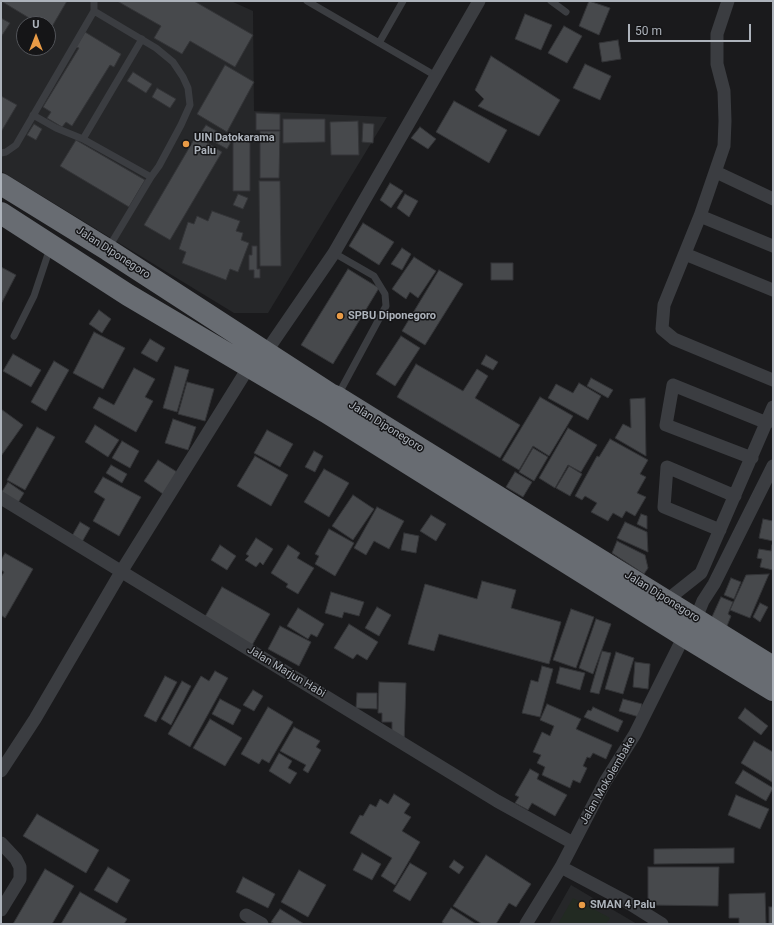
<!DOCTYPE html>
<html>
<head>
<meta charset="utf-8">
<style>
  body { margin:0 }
  #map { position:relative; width:774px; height:925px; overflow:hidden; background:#1a1a1c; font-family:Roboto,sans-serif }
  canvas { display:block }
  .frame { position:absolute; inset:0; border:2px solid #adb3bb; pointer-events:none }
  .north { position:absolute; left:16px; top:16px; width:40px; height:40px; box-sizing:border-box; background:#151517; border:1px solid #525459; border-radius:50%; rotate:0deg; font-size:11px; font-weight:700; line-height:16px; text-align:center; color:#adb3bb }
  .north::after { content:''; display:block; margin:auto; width:14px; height:18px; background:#e99b46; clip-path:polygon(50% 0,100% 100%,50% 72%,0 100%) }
  .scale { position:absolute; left:628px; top:24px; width:123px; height:18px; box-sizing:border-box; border:2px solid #adb3bb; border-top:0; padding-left:5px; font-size:12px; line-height:14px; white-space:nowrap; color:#adb3bb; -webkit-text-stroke:3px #151517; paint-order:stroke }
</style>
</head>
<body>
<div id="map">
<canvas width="774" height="925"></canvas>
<div class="frame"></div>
<div class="north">U</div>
<div class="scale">50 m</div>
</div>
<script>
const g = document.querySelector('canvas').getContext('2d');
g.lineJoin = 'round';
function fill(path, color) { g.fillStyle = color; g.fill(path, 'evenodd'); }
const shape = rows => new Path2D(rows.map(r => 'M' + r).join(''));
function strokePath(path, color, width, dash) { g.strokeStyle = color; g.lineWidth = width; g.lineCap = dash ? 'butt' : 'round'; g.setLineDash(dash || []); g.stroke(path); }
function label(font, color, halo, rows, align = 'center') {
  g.font = font + ' Roboto,sans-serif'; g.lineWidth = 3; g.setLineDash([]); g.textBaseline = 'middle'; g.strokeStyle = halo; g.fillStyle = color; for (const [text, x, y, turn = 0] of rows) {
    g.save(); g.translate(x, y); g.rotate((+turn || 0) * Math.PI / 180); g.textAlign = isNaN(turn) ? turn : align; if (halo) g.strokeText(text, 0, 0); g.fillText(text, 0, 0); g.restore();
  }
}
const built = shape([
  [1,1,231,1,253,11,254,111,387,117,268,313,234,313,1,171],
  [24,24,48,24,48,48,24,48],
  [571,885,637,924,549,924]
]);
const green = shape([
  [573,898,610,918,606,924,558,924]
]);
const building = shape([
  [1,1,67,1,50,30,48,29,48,24,39,24,1,1],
  [117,1,194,1,253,35,235,67,190,41,182,54,154,38,161,26,117,1],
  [589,1,610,8,599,35,579,26,589,1],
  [525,14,552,25,541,50,515,39,525,14],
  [1,18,10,23,1,37,1,18],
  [564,26,582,36,567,63,548,53,564,26],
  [85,32,121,54,114,67,110,65,72,126,66,122,62,127,47,118,51,112,43,107,79,48,76,47,85,32],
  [618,40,621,59,602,62,599,43,618,40],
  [491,56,560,100,539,136,478,106,484,99,475,90,491,56],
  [585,64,611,76,600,100,573,88,585,64],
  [225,65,254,82,227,132,197,114,225,65],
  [133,72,152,84,146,93,127,81,133,72],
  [157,88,176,99,170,108,152,97,157,88],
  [1,96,17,105,1,132,1,96],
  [454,101,507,130,489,163,436,132,454,101],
  [256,113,280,114,280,130,256,130,256,113],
  [283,119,325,119,325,142,283,143,283,119],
  [358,121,359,155,331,155,330,122,358,121],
  [363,123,374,124,373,143,362,142,363,123],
  [34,124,42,129,36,140,27,135,34,124],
  [206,125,232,140,227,149,200,134,206,125],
  [420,127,436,139,428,149,411,138,420,127],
  [260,131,280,131,279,178,260,178,260,131],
  [196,136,222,152,170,240,144,225,196,136],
  [233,137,250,137,250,191,233,191,233,137],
  [76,140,145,180,129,207,60,166,76,140],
  [259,181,280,181,281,266,260,266,259,181],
  [390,183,403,191,391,208,380,200,390,183],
  [238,194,248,198,243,209,233,205,238,194],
  [405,194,418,201,409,217,397,208,405,194],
  [212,211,240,221,236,231,243,233,241,240,249,243,238,272,230,269,226,280,182,263,186,252,179,249,188,222,194,224,197,216,208,221,212,211],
  [363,223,394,242,379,265,349,246,363,223],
  [252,246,257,246,257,269,260,269,260,278,254,278,254,270,249,270,249,255,252,255,252,246],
  [402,248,411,254,402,270,391,264,402,248],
  [414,257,436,271,418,298,410,292,406,299,392,289,414,257],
  [491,263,513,263,513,280,491,280,491,263],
  [1,267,16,275,1,304,1,267],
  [348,269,379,288,333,364,301,345,348,269],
  [439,270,463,284,425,345,402,331,439,270],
  [99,310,111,319,102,333,89,324,99,310],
  [94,332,125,348,103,389,73,373,94,332],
  [401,336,420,348,395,386,376,374,401,336],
  [150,339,165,348,157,362,141,353,150,339],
  [13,354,41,370,31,387,3,371,13,354],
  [486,355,498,362,493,370,481,364,486,355],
  [54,361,69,370,46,411,31,402,54,361],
  [416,364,463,391,477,369,488,376,475,398,520,425,500,458,397,397,416,364],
  [175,366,189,370,177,412,163,408,175,366],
  [134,368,155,379,145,397,153,401,136,432,93,408,99,397,114,405,134,368],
  [591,378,613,390,608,398,587,386,591,378],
  [187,382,214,389,205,421,178,414,187,382],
  [579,383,601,396,588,420,548,398,556,384,573,393,579,383],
  [540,397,573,416,549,456,533,446,519,470,502,460,540,397],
  [645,398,646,456,615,438,623,424,631,428,630,399,645,398],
  [1,409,23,425,1,456,1,409],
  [173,419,196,427,188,450,165,443,173,419],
  [95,425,119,440,108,457,85,442,95,425],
  [37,427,55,437,25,490,7,480,37,427],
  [568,428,597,445,581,472,568,465,555,488,539,478,568,428],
  [267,430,293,444,280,467,254,453,267,430],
  [610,439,648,460,640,474,646,477,637,493,646,497,635,516,626,511,622,518,613,513,608,521,591,512,597,503,585,496,582,500,575,496,597,456,599,457,610,439],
  [122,441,139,451,130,468,112,458,122,441],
  [533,448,548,457,534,481,519,472,533,448],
  [314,451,323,456,315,472,305,467,314,451],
  [255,456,288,475,271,506,237,486,255,456],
  [158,460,177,472,163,494,144,481,158,460],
  [111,465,127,474,122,483,106,473,111,465],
  [569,466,582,474,570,496,556,488,569,466],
  [324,469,349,483,329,517,304,502,324,469],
  [515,472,532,482,523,497,506,487,515,472],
  [103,477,141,497,119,536,93,521,105,499,94,492,103,477],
  [8,482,24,493,16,506,1,493,8,482],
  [353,495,374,509,353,540,332,526,353,495],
  [377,507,404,521,389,549,374,541,366,555,354,548,377,507],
  [641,514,647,516,647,529,637,524,641,514],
  [431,515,446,524,436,541,420,531,431,515],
  [763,519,773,521,773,541,759,538,763,519],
  [80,522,90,528,82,542,72,536,80,522],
  [625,522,647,532,648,552,617,538,625,522],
  [329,529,354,543,335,576,315,564,319,556,315,554,329,529],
  [404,533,419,536,416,553,401,550,404,533],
  [256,538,273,549,263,565,260,562,256,567,245,560,249,556,246,554,256,538],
  [617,541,645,555,648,568,644,574,612,553,617,541],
  [220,545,236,556,227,570,211,560,220,545],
  [288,545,300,553,297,558,314,568,298,594,286,587,288,584,271,573,288,545],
  [772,545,773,570,760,567,762,559,757,558,759,549,771,551,772,545],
  [5,553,33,569,5,618,1,615,1,577,4,572,1,570,1,560,5,553],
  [769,574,750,618,730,610,746,575,769,574],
  [731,578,741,582,734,599,724,595,731,578],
  [482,581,516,590,511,608,561,622,549,664,439,634,434,651,408,644,425,584,477,599,482,581],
  [222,587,270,614,251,647,203,620,222,587],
  [331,592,364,602,359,616,344,612,342,618,325,613,331,592],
  [721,597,733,602,728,614,731,616,727,626,711,619,721,597],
  [760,603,768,607,760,622,753,617,760,603],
  [377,607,391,615,379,636,365,628,377,607],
  [298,608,324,624,317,637,311,634,308,639,287,626,298,608],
  [571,609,594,617,576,668,553,660,571,609],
  [596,619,611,624,593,674,579,668,596,619],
  [349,624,378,642,367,660,357,654,353,659,334,648,349,624],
  [280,626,311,642,299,666,268,649,280,626],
  [602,651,611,653,599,694,590,692,602,651],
  [616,652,634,658,623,694,605,689,616,652],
  [635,662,650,664,648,689,633,687,635,662],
  [542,666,553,669,540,717,522,713,531,680,538,682,542,666],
  [560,667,585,673,580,690,556,683,560,667],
  [215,671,228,678,190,747,168,734,201,676,209,681,215,671],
  [165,676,177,682,156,722,144,716,165,676],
  [182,681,191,686,171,725,161,719,182,681],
  [379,682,406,683,404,745,392,735,392,722,382,722,382,713,378,713,379,682],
  [253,690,263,696,254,711,243,705,253,690],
  [357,693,377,693,377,709,356,708,357,693],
  [220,699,241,710,233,725,212,714,220,699],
  [623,699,642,704,639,717,619,711,623,699],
  [547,704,581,719,576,729,612,745,606,759,593,753,590,758,587,757,583,766,587,768,580,783,573,780,570,788,542,775,545,767,537,763,541,755,533,752,542,732,550,736,554,726,540,720,547,704],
  [268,707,293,722,269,763,262,759,259,764,241,754,268,707],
  [593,707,623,721,618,732,584,717,588,710,591,711,593,707],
  [745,708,768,726,761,735,738,718,745,708],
  [210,719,242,738,225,766,193,748,210,719],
  [294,727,320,741,316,747,321,750,308,773,303,770,306,765,280,751,294,727],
  [754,741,773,752,772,782,741,763,754,741],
  [279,753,292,761,288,768,297,773,290,784,269,771,279,753],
  [530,769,539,774,537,779,567,795,555,816,532,803,528,810,515,803,519,797,515,795,530,769],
  [743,770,773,788,766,801,735,783,743,770],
  [394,794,410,804,404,813,411,817,402,831,420,842,395,885,381,876,392,858,350,833,360,815,363,816,370,804,376,807,380,799,388,804,394,794],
  [736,795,769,809,760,829,728,815,736,795],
  [37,814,99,850,86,873,23,836,37,814],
  [734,848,734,863,654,864,654,849,734,848],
  [362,853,381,864,372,880,353,870,362,853],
  [486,855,531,884,516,907,509,903,496,924,482,924,453,906,486,855],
  [454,860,464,867,459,874,449,867,454,860],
  [410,863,427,873,410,901,393,891,410,863],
  [108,867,130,880,117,903,94,890,108,867],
  [648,867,719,867,718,906,648,905,648,867],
  [45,869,74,886,52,924,13,924,45,869],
  [299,870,326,885,308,917,281,902,299,870],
  [243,877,275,894,268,908,236,892,243,877],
  [80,892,127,919,124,924,61,924,80,892],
  [765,893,766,924,739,924,739,918,729,918,729,894,765,893],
  [769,907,773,907,773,924,769,924,769,907],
  [451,908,476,924,445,924,442,922,451,908],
  [280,909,304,924,275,924,271,922,280,909]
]);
const lane = shape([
  [307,1,436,76],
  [551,1,566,12],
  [379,43,403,1],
  [33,115,56,128,83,139,151,177,159,166,181,125,190,105,188,88,183,77,173,62,156,48,94,11],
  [83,139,142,39],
  [1,153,6,152,16,145,94,11,94,1],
  [109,247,151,177],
  [334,253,374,276,385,294,386,306,338,395],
  [14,336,34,296,50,248]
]);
const street = shape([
  [728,1,717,34,717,64,724,91,725,121,724,146,700,216,664,305,662,329,674,339,773,380],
  [716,172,773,199],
  [700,216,773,246],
  [685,254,773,290],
  [266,352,334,253,479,1],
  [752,458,666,425,673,385,767,423],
  [1,498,497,801,573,843],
  [720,530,664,507,667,467,735,496],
  [667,600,701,573,773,407],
  [696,618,703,601,714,584,773,466],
  [1,771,35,719,121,572,250,365],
  [1,843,16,859,20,867,20,879,1,910],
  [561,867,627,902,662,924],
  [246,915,262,924],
  [526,924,561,867,605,782,635,734,684,636]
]);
const highway = shape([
  [1,184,108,250,330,394,337,397,773,667],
  [1,213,128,295,326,412,684,636,773,690]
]);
const markers = [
  [186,144,4,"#e99b46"],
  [340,316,4,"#e99b46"],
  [582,905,4,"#e99b46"]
];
const poiNames = [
  ["UIN Datokarama",194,138],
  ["Palu",194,151],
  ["SPBU Diponegoro",348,316],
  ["SMAN 4 Palu",590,905]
];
const streetNames = [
  ["Jalan Diponegoro",113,253,33],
  ["Jalan Diponegoro",386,427,32],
  ["Jalan Diponegoro",662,597,32],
  ["Jalan Marjun Habi",286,672,31],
  ["Jalan Mokolembake",608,781,-60]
];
fill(built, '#262729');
fill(green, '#222a22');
fill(building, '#47494c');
strokePath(building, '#343538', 1);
strokePath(lane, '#3b3d41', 7);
strokePath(street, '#3b3d41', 13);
strokePath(highway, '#686c72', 22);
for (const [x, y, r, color] of markers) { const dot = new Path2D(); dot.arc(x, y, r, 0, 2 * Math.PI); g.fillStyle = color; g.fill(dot); strokePath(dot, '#151517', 1.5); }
label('bold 11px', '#adb3bb', '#151517', poiNames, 'left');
label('11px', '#adb3bb', '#151517', streetNames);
</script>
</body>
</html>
